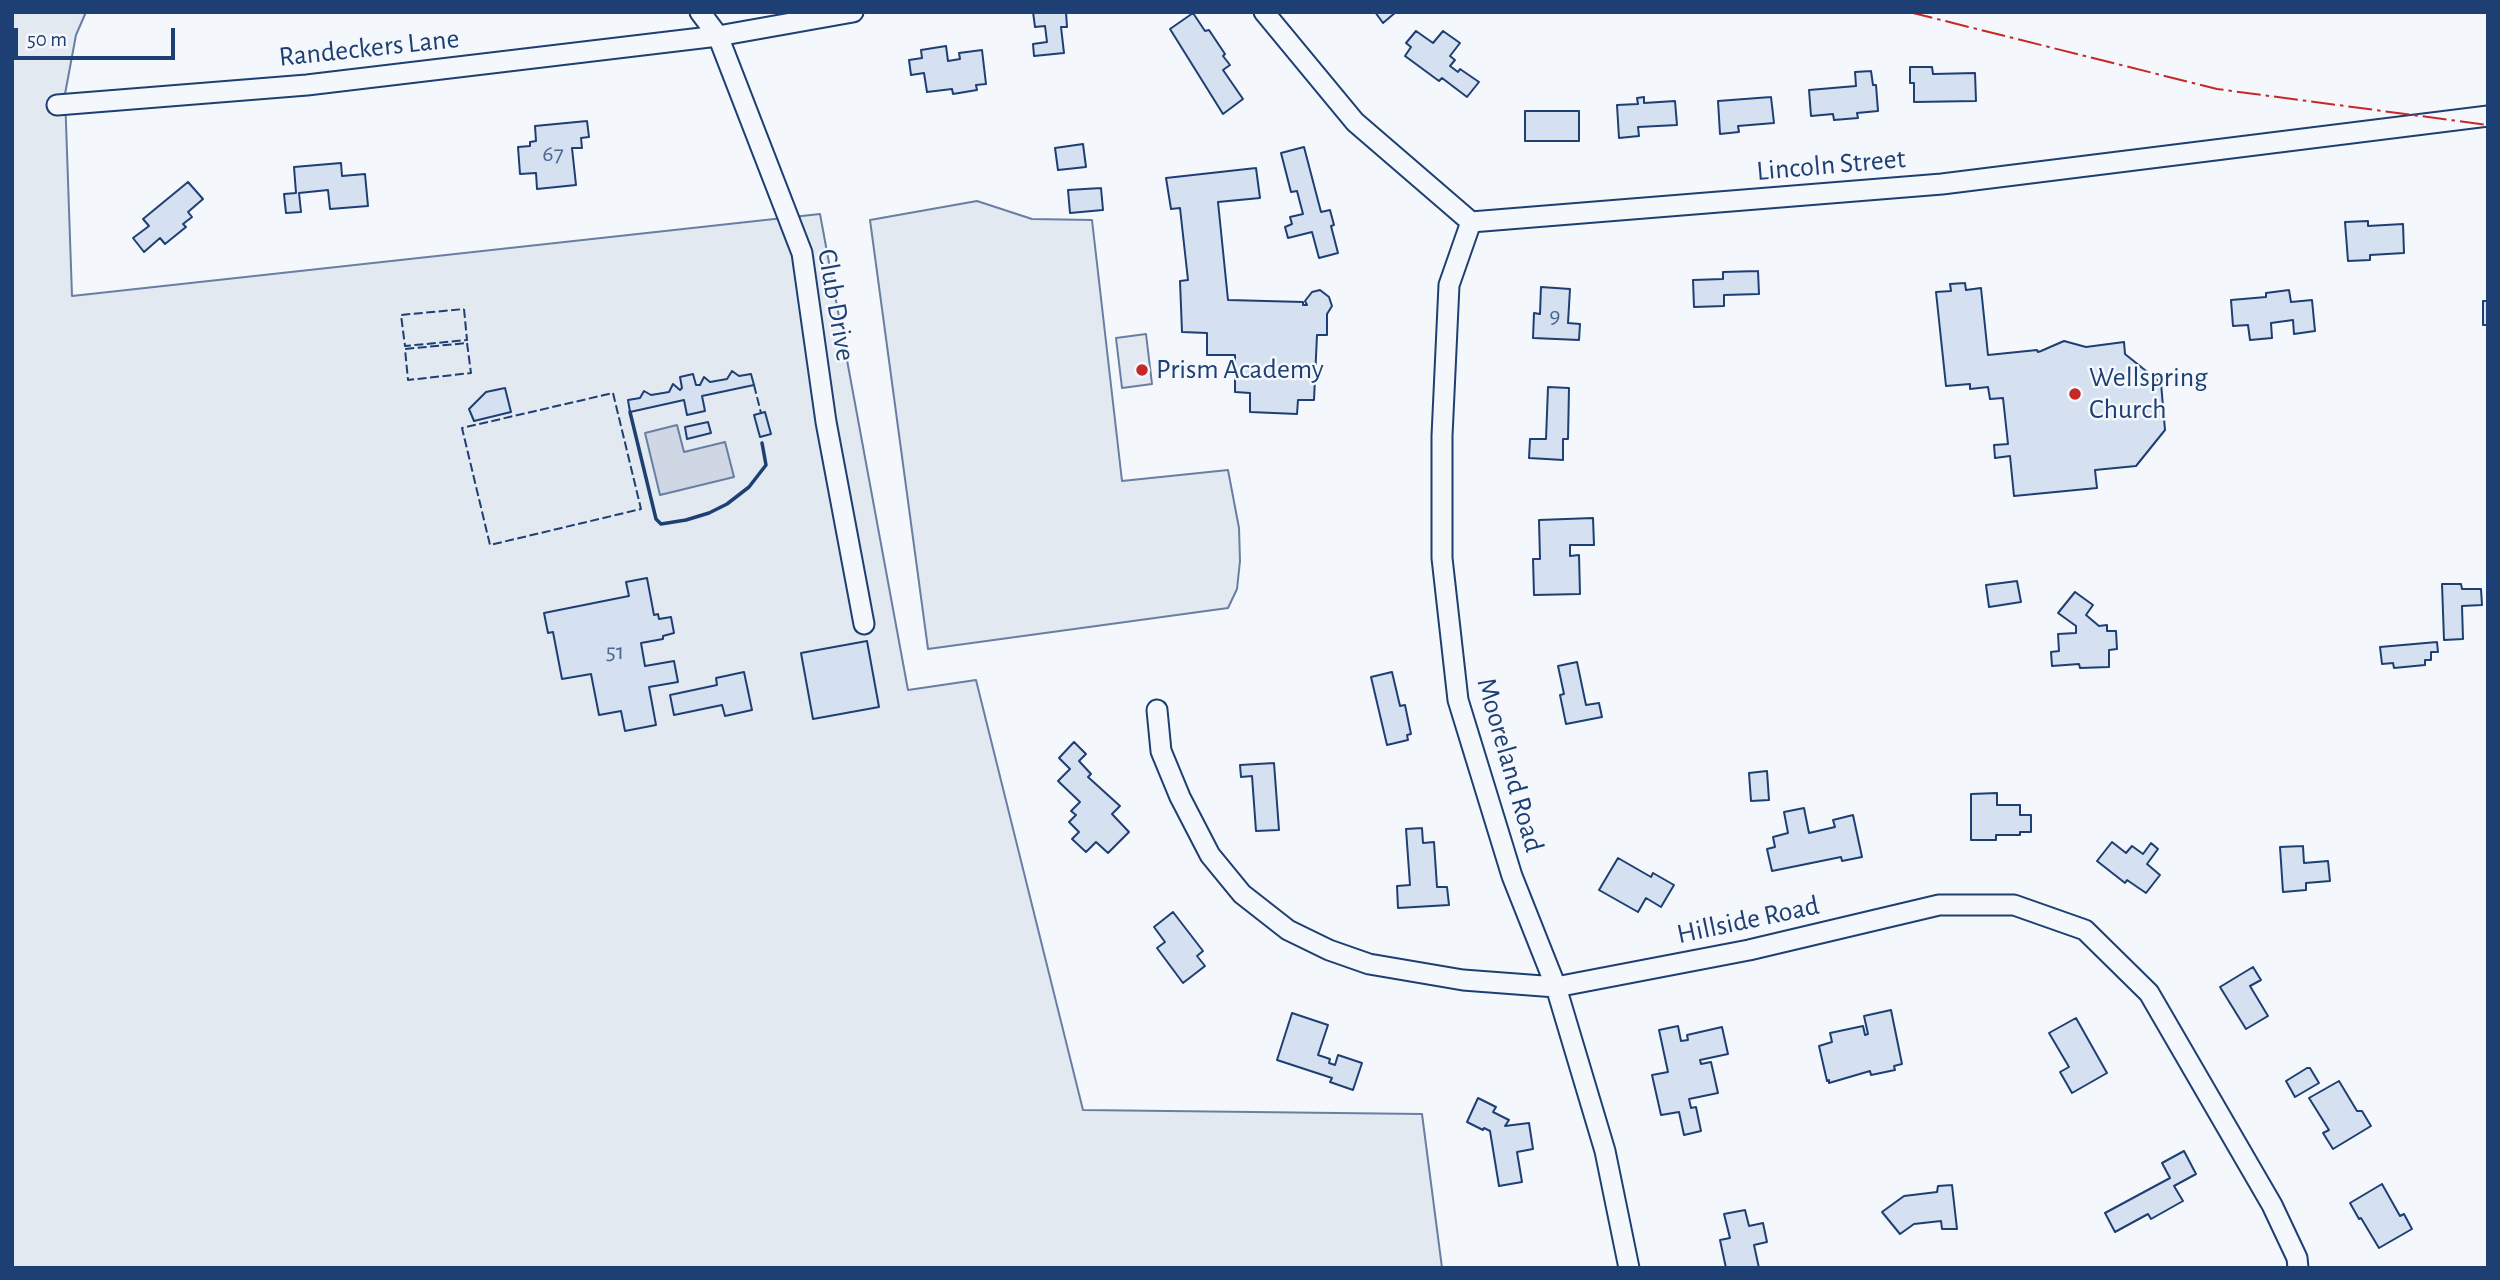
<!DOCTYPE html>
<html>
<head>
<meta charset="utf-8">
<style>
  body { margin:0 }
  #map { position:relative; width:2500px; height:1280px; overflow:hidden; background:#f4f7fb; font-family:"Alegreya Sans",sans-serif }
  canvas { display:block }
  .frame { position:absolute; inset:0; border:14px solid #1d3f73; pointer-events:none }
  .scale { position:absolute; left:14px; top:28px; width:161px; height:32px; box-sizing:border-box; border:4px solid #1d3f73; border-top:0; padding-left:9px; font-size:21px; line-height:24px; white-space:nowrap; color:#1d3f73; -webkit-text-stroke:5px #f4f7fb; paint-order:stroke }
</style>
</head>
<body>
<div id="map">
<canvas width="2500" height="1280"></canvas>
<div class="frame"></div>
<div class="scale">50 m</div>
</div>
<script>
const g = document.querySelector('canvas').getContext('2d');
g.lineJoin = 'round';
function fill(path, color) { g.fillStyle = color; g.fill(path, 'evenodd'); }
const shape = rows => new Path2D(rows.map(r => 'M' + r).join(''));
function strokePath(path, color, width, dash) { g.strokeStyle = color; g.lineWidth = width; g.lineCap = dash ? 'butt' : 'round'; g.setLineDash(dash || []); g.stroke(path); }
function label(font, color, halo, rows, align = 'center') {
  g.font = font + ' "Alegreya Sans",sans-serif'; g.lineWidth = 5; g.setLineDash([]); g.textBaseline = 'middle'; g.strokeStyle = halo; g.fillStyle = color; for (const [text, x, y, turn = 0] of rows) {
    g.save(); g.translate(x, y); g.rotate((+turn || 0) * Math.PI / 180); g.textAlign = isNaN(turn) ? turn : align; if (halo) g.strokeText(text, 0, 0); g.fillText(text, 0, 0); g.restore();
  }
}
const green = shape([
  [12,12,86,12,76,35,65,94,72,296,820,214,908,690,976,680,1083,1110,1422,1114,1442,1268,12,1268,12,12],
  [977,201,1032,219,1092,220,1122,481,1228,470,1239,528,1240,561,1237,589,1228,608,928,649,870,220,977,201],
  [1146,334,1152,384,1122,388,1116,338,1146,334]
]);
const water = shape([
  [677,425,684,452,725,442,734,477,660,495,645,433,677,425]
]);
const building = shape([
  [1033,12,1066,12,1067,27,1061,27,1064,53,1034,56,1033,44,1047,42,1045,26,1035,27,1033,12],
  [1375,12,1396,12,1383,23,1375,12],
  [1193,13,1205,31,1209,30,1225,54,1223,56,1230,65,1223,70,1243,99,1223,114,1170,29,1193,13],
  [1416,31,1433,43,1443,31,1460,43,1450,56,1455,60,1450,66,1458,72,1460,69,1479,82,1467,97,1442,78,1439,81,1405,56,1411,47,1406,43,1416,31],
  [946,46,948,61,960,59,959,53,982,50,986,84,976,85,977,90,953,94,952,89,927,92,924,73,911,75,909,60,922,58,921,50,946,46],
  [1910,67,1932,67,1933,74,1975,73,1976,101,1914,102,1914,83,1910,83,1910,67],
  [1871,71,1873,85,1876,85,1878,111,1857,113,1858,118,1834,120,1833,114,1811,116,1809,90,1856,86,1855,72,1871,71],
  [1644,97,1644,103,1675,101,1677,125,1638,127,1639,136,1619,138,1617,105,1638,104,1637,98,1644,97],
  [1771,97,1774,123,1738,126,1739,132,1720,134,1718,101,1771,97],
  [1525,111,1579,111,1579,141,1525,141,1525,111],
  [587,121,589,137,581,138,582,148,572,148,576,185,537,189,536,173,520,174,518,147,530,146,530,142,536,141,535,126,587,121],
  [1083,144,1086,167,1058,170,1055,148,1083,144],
  [1304,147,1321,212,1330,210,1334,225,1331,226,1338,253,1319,258,1312,232,1288,238,1285,227,1292,224,1290,217,1303,214,1297,191,1291,192,1281,153,1304,147],
  [341,163,342,176,365,174,368,206,330,209,328,190,299,193,301,212,286,213,284,194,296,193,294,167,341,163],
  [1256,168,1260,198,1218,202,1228,300,1303,302,1303,305,1307,305,1305,301,1312,292,1320,290,1329,297,1332,306,1327,314,1327,335,1317,335,1314,400,1298,400,1297,414,1250,412,1250,393,1235,392,1235,355,1207,355,1207,333,1182,332,1180,281,1188,280,1180,208,1171,209,1166,178,1256,168],
  [188,182,203,199,188,212,192,217,183,224,186,227,165,244,160,238,144,252,133,238,149,226,143,219,188,182],
  [1101,188,1103,210,1070,213,1068,190,1101,188],
  [2368,221,2368,226,2403,224,2404,253,2370,255,2370,260,2348,261,2345,222,2368,221],
  [1758,271,1759,294,1724,295,1724,306,1694,307,1693,280,1723,279,1723,272,1758,271],
  [1965,283,1966,290,1981,288,1988,355,2037,350,2038,352,2041,351,2064,341,2086,347,2124,342,2125,354,2161,383,2165,430,2136,466,2095,470,2097,488,2014,496,2010,456,1995,458,1994,445,2008,444,2003,398,1990,399,1988,387,1970,389,1970,384,1946,386,1936,292,1951,291,1950,284,1965,283],
  [1541,287,1570,289,1568,323,1580,324,1579,340,1533,338,1534,313,1540,314,1541,287],
  [2289,290,2291,302,2312,300,2315,331,2294,334,2293,320,2271,323,2272,338,2250,340,2248,325,2233,326,2231,300,2266,297,2266,293,2289,290],
  [2483,301,2488,301,2488,325,2483,325,2483,301],
  [732,371,739,376,751,374,754,385,702,396,705,411,687,415,684,400,630,412,628,400,640,398,644,391,651,395,669,392,673,384,680,390,682,388,680,377,693,374,696,385,700,385,704,377,710,382,727,379,732,371],
  [1548,387,1569,388,1568,439,1563,439,1563,460,1529,458,1530,439,1546,439,1548,387],
  [505,388,511,412,474,421,469,409,486,392,505,388],
  [765,412,771,434,760,437,754,415,765,412],
  [708,422,711,433,687,439,685,427,708,422],
  [1593,518,1594,545,1570,545,1570,556,1579,555,1580,594,1534,595,1533,559,1540,559,1539,520,1593,518],
  [647,578,654,615,658,614,659,619,671,617,674,633,663,636,663,639,641,643,645,666,674,661,678,682,649,687,656,725,625,731,621,711,599,715,591,674,562,679,553,632,548,633,544,613,629,596,626,582,647,578],
  [2017,581,2021,602,1989,607,1986,585,2017,581],
  [2442,584,2461,584,2462,589,2481,589,2482,605,2462,606,2463,639,2444,640,2442,584],
  [2075,592,2093,605,2086,615,2099,626,2107,625,2107,631,2116,631,2117,649,2109,650,2109,667,2080,668,2079,664,2052,666,2051,652,2059,651,2058,634,2076,633,2076,626,2058,613,2075,592],
  [867,641,879,707,813,719,801,653,867,641],
  [2437,642,2438,652,2431,652,2431,660,2425,660,2425,665,2394,668,2393,663,2382,664,2380,647,2437,642],
  [1577,662,1586,705,1599,703,1602,717,1566,724,1560,695,1564,694,1558,666,1577,662],
  [744,672,752,710,725,716,722,705,674,715,670,695,717,685,716,678,744,672],
  [1392,672,1400,706,1405,705,1411,734,1407,735,1408,740,1387,745,1371,677,1392,672],
  [1074,742,1086,754,1079,761,1091,774,1088,777,1120,806,1112,814,1129,832,1108,853,1096,842,1086,852,1072,839,1079,832,1069,822,1076,815,1071,811,1080,802,1058,781,1070,769,1059,758,1074,742],
  [1274,763,1279,830,1256,831,1252,776,1241,777,1240,765,1274,763],
  [1767,771,1769,800,1751,801,1749,773,1767,771],
  [1997,793,1997,805,2020,805,2020,815,2031,815,2031,832,2020,832,2020,835,1996,835,1996,840,1971,840,1971,794,1997,793],
  [1804,808,1809,833,1835,827,1833,820,1853,815,1862,857,1842,861,1841,857,1772,871,1767,849,1775,847,1773,837,1788,833,1784,812,1804,808],
  [1422,828,1423,843,1434,842,1437,887,1447,887,1449,905,1398,908,1397,886,1410,885,1406,829,1422,828],
  [2112,842,2126,853,2132,846,2143,854,2151,843,2158,849,2147,864,2160,875,2146,893,2127,880,2125,883,2097,861,2112,842],
  [2303,846,2304,863,2328,861,2330,881,2306,883,2306,890,2283,892,2280,847,2303,846],
  [1618,858,1651,877,1653,873,1674,885,1661,907,1646,898,1638,912,1599,890,1618,858],
  [1173,912,1203,951,1197,956,1205,966,1183,983,1157,948,1165,942,1154,927,1173,912],
  [2253,967,2261,980,2250,986,2268,1016,2246,1029,2220,987,2253,967],
  [1891,1010,1902,1064,1894,1066,1895,1070,1871,1075,1870,1071,1829,1083,1829,1080,1827,1081,1819,1046,1832,1042,1830,1033,1863,1026,1865,1035,1868,1034,1864,1016,1891,1010],
  [1292,1013,1328,1025,1318,1055,1330,1059,1329,1063,1335,1065,1338,1055,1362,1063,1353,1090,1330,1082,1332,1078,1277,1060,1292,1013],
  [2076,1018,2107,1073,2072,1093,2060,1072,2069,1067,2049,1033,2076,1018],
  [1678,1026,1681,1041,1688,1040,1687,1035,1722,1027,1728,1054,1700,1060,1701,1064,1711,1062,1718,1093,1689,1099,1691,1108,1696,1107,1701,1131,1684,1135,1679,1112,1661,1115,1652,1075,1668,1072,1659,1030,1678,1026],
  [2307,1068,2310,1068,2319,1083,2295,1097,2286,1081,2307,1068],
  [2339,1081,2357,1111,2362,1111,2371,1126,2333,1149,2323,1133,2329,1130,2309,1098,2339,1081],
  [1478,1098,1496,1107,1493,1112,1509,1120,1505,1126,1529,1123,1533,1149,1517,1152,1522,1182,1499,1186,1490,1131,1484,1128,1483,1130,1467,1122,1478,1098],
  [2184,1151,2196,1174,2174,1186,2183,1201,2151,1219,2148,1214,2115,1232,2105,1213,2170,1178,2162,1163,2184,1151],
  [2382,1184,2400,1216,2404,1214,2412,1229,2379,1248,2361,1218,2359,1219,2350,1203,2382,1184],
  [1952,1185,1957,1229,1942,1229,1941,1221,1914,1224,1900,1234,1882,1212,1904,1196,1937,1192,1938,1186,1952,1185],
  [1745,1210,1749,1226,1763,1223,1767,1242,1754,1245,1759,1268,1726,1268,1720,1240,1730,1238,1724,1214,1745,1210]
]);
const minor = shape([
  [700,12,718,36,802,253,826,422,864,624],
  [1264,12,1355,122,1471,222,1942,184,2488,116],
  [57,105,307,85,718,36,853,12],
  [1471,222,1449,285,1442,436,1442,558,1458,700,1512,876,1556,987,1605,1151,1629,1268],
  [1157,710,1161,751,1180,797,1210,855,1242,894,1288,930,1329,950,1369,964,1463,980,1556,987,1749,950,1939,905,2014,905,2085,930,2149,993,2272,1205,2297,1258,2298,1268]
]);
const fence = shape([
  [464,309,467,340,405,346,401,315,464,309],
  [467,343,471,373,408,380,405,349,467,343],
  [754,385,761,413],
  [613,393,641,509,490,545,462,428,613,393]
]);
const wall = shape([
  [630,412,656,519,661,524,686,520,709,513,727,504,749,487,766,465,762,443]
]);
const power = shape([
  [1909,12,2217,89,2488,125]
]);
const markers = [
  [1142,370,7,"#c62828"],
  [2075,394,7,"#c62828"]
];
const numberNames = [
  ["67",553,154],
  ["9",1555,316],
  ["51",615,652]
];
const streetNames = [
  ["Randeckers Lane",369,48,-6],
  ["Lincoln Street",1831,165,-5],
  ["Club Drive",836,305,80],
  ["Mooreland Road",1510,765,74],
  ["Hillside Road",1748,920,-12]
];
const poiNames = [
  ["Prism Academy",1156,370],
  ["Wellspring",2089,378],
  ["Church",2089,410]
];
fill(green, '#e3e9f0');
strokePath(green, '#687fa3', 2);
fill(water, '#cfd7e4');
strokePath(water, '#687fa3', 2);
fill(building, '#d5e0f0');
strokePath(building, '#1d3f73', 2);
strokePath(minor, '#1d3f73', 23);
strokePath(minor, '#f4f7fb', 19);
strokePath(fence, '#1d3f73', 2, [9, 3.5]);
strokePath(wall, '#1d3f73', 3.5);
strokePath(power, '#c62828', 2, [24, 5, 3.5, 5]);
for (const [x, y, r, color] of markers) { const dot = new Path2D(); dot.arc(x, y, r, 0, 2 * Math.PI); g.fillStyle = color; g.fill(dot); strokePath(dot, '#f4f7fb', 2.5); }
label('24px', '#4b6792', null, numberNames);
label('28px', '#1d3f73', '#f4f7fb', streetNames);
label('28px', '#1d3f73', '#f4f7fb', poiNames, 'left');
</script>
</body>
</html>
